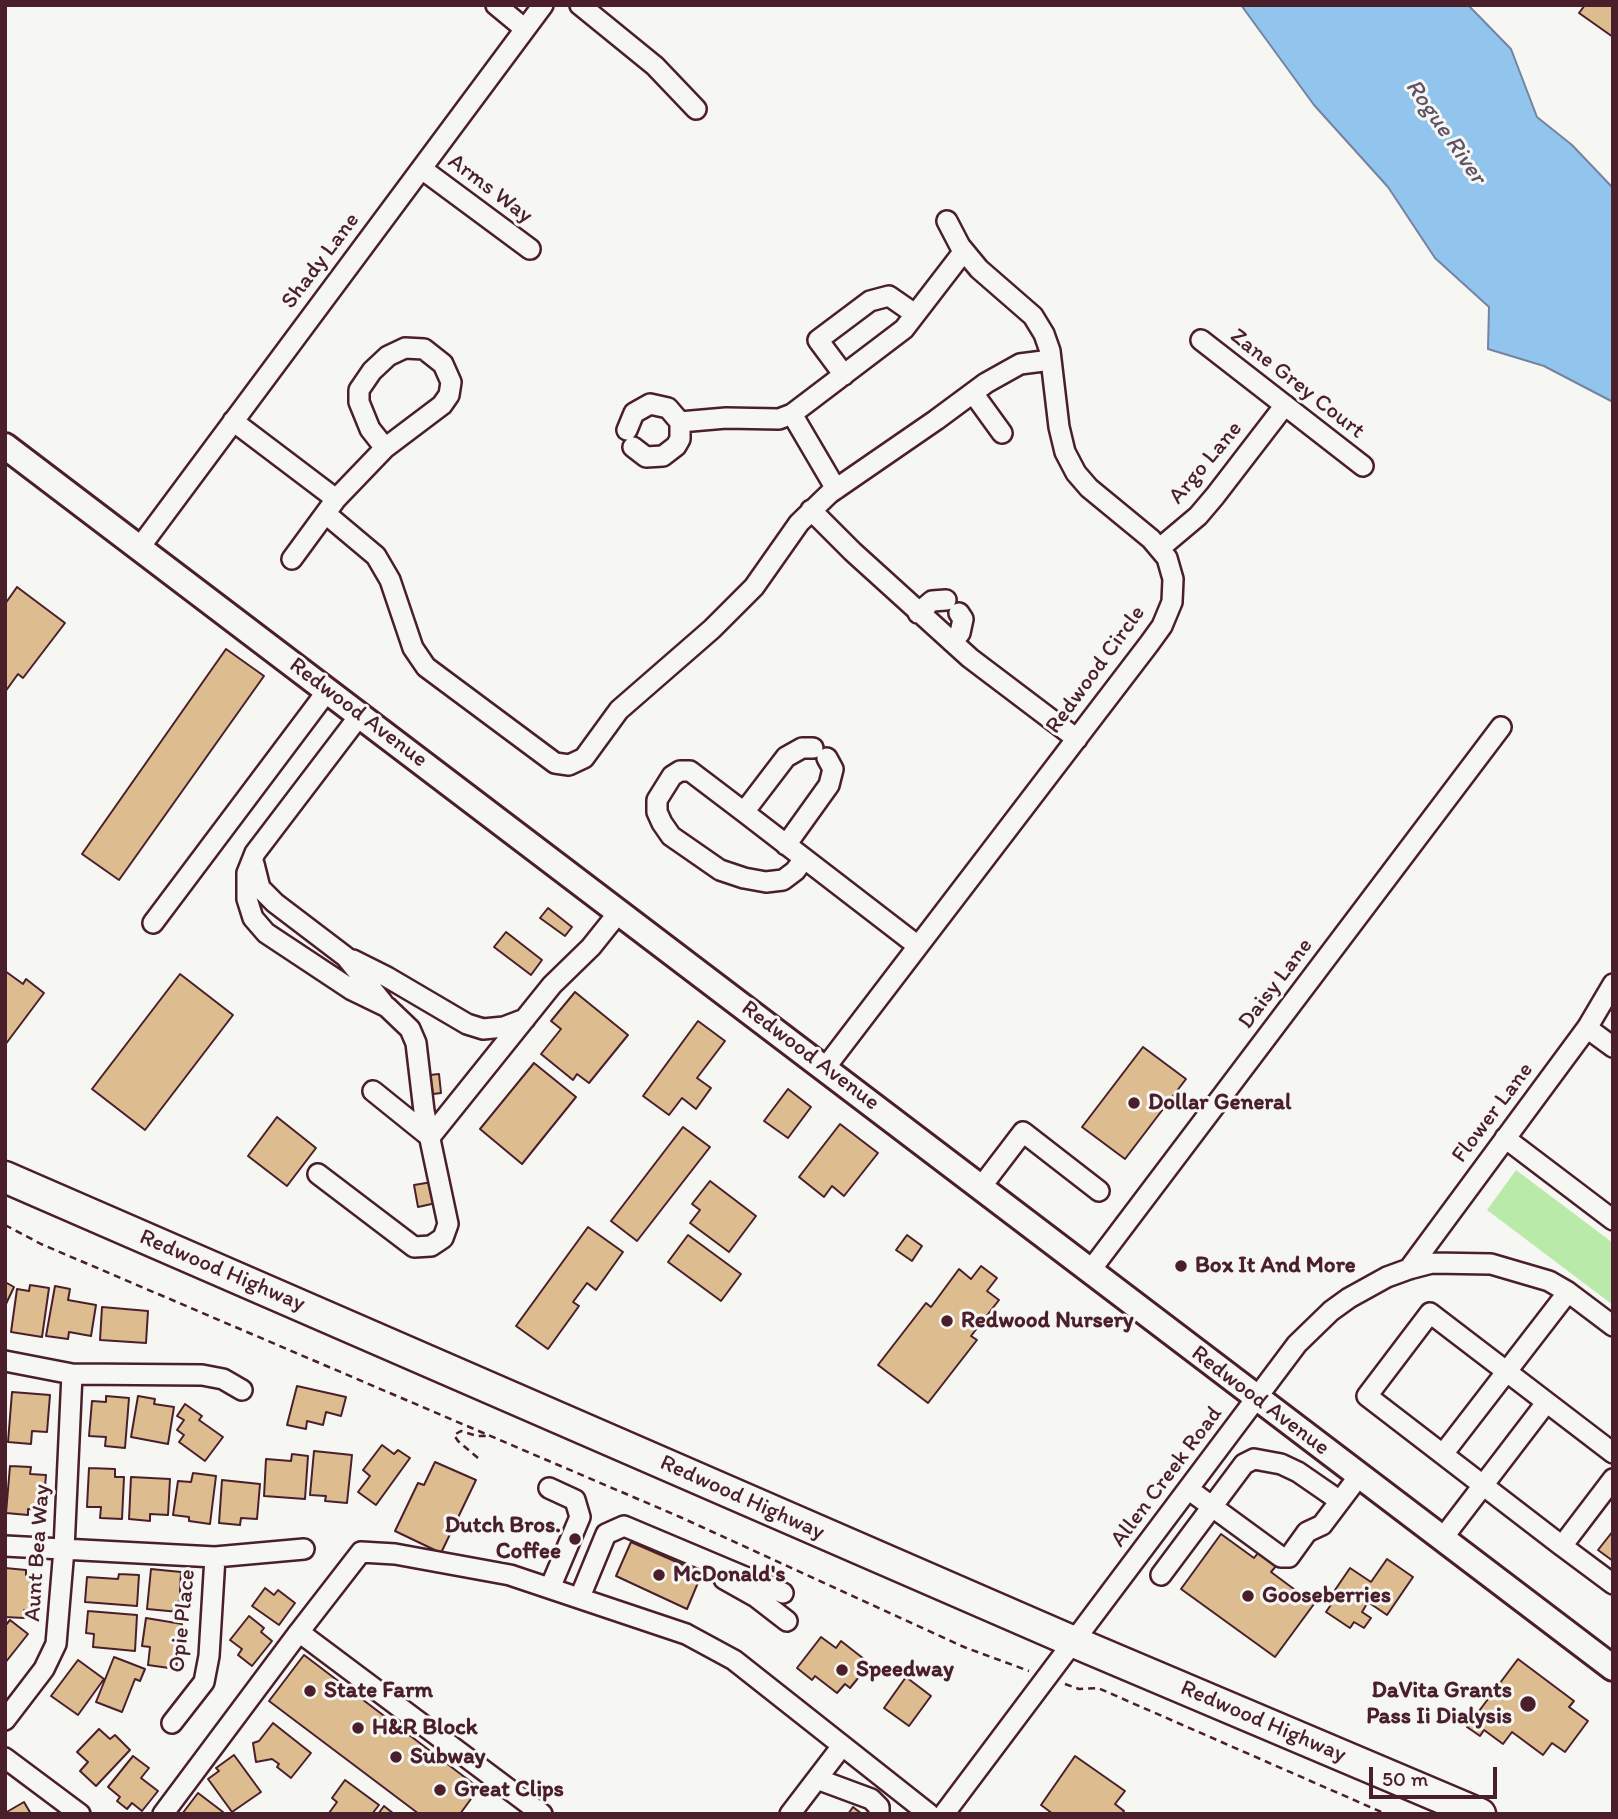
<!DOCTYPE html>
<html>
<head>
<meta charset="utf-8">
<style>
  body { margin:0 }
  #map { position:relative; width:1618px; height:1819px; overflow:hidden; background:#f6f6f2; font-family:Itim,sans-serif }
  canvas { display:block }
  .frame { position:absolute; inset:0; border:7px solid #4a1f2b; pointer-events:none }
  .scale { position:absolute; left:1369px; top:1767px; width:128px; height:32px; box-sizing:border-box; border:4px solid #4a1f2b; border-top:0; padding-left:9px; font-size:21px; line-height:24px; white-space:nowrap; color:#4a1f2b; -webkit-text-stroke:5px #f6f6f2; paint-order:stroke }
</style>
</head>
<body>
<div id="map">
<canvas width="1618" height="1819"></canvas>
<div class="frame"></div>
<div class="scale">50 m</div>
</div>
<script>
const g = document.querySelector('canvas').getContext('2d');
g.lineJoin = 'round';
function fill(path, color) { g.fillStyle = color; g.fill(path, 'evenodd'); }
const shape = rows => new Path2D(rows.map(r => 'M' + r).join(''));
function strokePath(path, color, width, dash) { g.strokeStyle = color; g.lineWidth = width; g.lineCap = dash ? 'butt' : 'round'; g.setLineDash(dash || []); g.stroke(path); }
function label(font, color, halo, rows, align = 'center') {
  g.font = font + ' Itim,sans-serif'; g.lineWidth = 6; g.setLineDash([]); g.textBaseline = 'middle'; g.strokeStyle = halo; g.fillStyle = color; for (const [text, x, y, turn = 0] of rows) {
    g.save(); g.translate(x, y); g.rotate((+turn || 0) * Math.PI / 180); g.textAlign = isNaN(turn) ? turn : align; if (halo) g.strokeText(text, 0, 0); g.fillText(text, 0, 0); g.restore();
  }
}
const green = shape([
  [1516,1170,1613,1243,1613,1305,1487,1210]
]);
const water = shape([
  [1241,5,1468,5,1511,49,1537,117,1572,145,1613,188,1613,402,1544,366,1488,349,1489,307,1435,258,1388,187,1314,105,1241,5]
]);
const building = shape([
  [1585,5,1613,5,1613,37,1579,13,1585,5],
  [17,587,65,623,23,678,18,674,5,692,5,604,17,587],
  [226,649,264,676,119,880,82,854,226,649],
  [548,908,572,927,565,936,540,918,548,908],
  [506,932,542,960,531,975,494,947,506,932],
  [5,971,23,984,26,979,44,993,5,1045,5,971],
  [180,974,233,1015,145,1130,92,1089,180,974],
  [575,992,628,1035,589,1083,577,1074,573,1080,541,1054,561,1029,551,1021,575,992],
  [698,1021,725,1041,697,1078,711,1088,696,1109,682,1098,669,1115,643,1096,698,1021],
  [1143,1047,1186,1079,1125,1159,1082,1127,1143,1047],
  [534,1063,576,1097,522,1164,480,1129,534,1063],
  [439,1074,441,1093,433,1094,430,1075,439,1074],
  [788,1089,811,1107,788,1138,764,1121,788,1089],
  [277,1117,316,1148,287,1186,248,1156,277,1117],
  [840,1124,878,1153,844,1196,832,1186,824,1197,799,1177,840,1124],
  [683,1127,710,1147,637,1241,611,1221,683,1127],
  [710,1181,756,1216,729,1252,690,1223,700,1210,692,1204,710,1181],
  [432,1182,436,1203,418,1207,414,1185,432,1182],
  [588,1227,623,1252,596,1290,587,1283,573,1302,579,1306,548,1349,516,1326,588,1227],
  [688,1235,741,1274,721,1301,668,1262,688,1235],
  [907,1235,922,1246,912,1261,896,1250,907,1235],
  [981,1266,997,1278,987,1291,999,1300,971,1336,977,1340,928,1403,878,1365,926,1303,931,1307,959,1269,971,1279,981,1266],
  [5,1282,14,1287,5,1306,5,1282],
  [30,1285,49,1288,42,1337,11,1332,17,1289,29,1291,30,1285],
  [55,1286,70,1289,68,1300,96,1305,91,1336,69,1332,68,1339,46,1336,55,1286],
  [102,1307,148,1311,146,1343,100,1340,102,1307],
  [297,1386,346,1397,341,1416,326,1412,323,1425,307,1421,306,1429,287,1425,297,1386],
  [12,1392,50,1395,47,1432,32,1431,31,1444,8,1442,12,1392],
  [106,1396,129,1398,125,1448,105,1446,106,1437,89,1436,92,1401,106,1402,106,1396],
  [138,1396,155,1399,154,1404,174,1407,168,1444,131,1437,138,1396],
  [185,1404,202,1416,199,1420,223,1437,205,1461,179,1442,184,1435,177,1430,184,1420,177,1416,185,1404],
  [382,1445,394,1454,398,1450,410,1458,376,1505,358,1492,370,1476,363,1470,382,1445],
  [314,1451,352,1455,347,1503,325,1501,326,1496,310,1495,314,1451],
  [292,1454,308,1456,305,1499,264,1496,266,1459,291,1461,292,1454],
  [435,1462,476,1480,441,1553,395,1531,418,1483,424,1485,435,1462],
  [10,1466,31,1467,30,1474,46,1475,43,1510,28,1509,28,1515,6,1513,10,1466],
  [89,1468,115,1469,115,1477,124,1477,122,1519,100,1518,101,1507,87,1507,89,1468],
  [193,1473,216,1476,210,1524,189,1521,189,1517,173,1515,178,1481,191,1482,193,1473],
  [131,1477,170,1479,168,1515,150,1514,150,1521,129,1519,131,1477],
  [222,1480,260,1484,257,1519,241,1518,240,1525,219,1523,222,1480],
  [1613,1531,1613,1561,1598,1550,1613,1531],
  [1221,1534,1254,1558,1258,1553,1276,1566,1271,1572,1314,1604,1275,1657,1181,1589,1221,1534],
  [631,1542,702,1573,687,1609,616,1576,631,1542],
  [1387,1559,1413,1577,1387,1615,1368,1602,1362,1612,1371,1618,1364,1628,1354,1622,1350,1628,1326,1612,1339,1593,1335,1590,1350,1568,1371,1582,1387,1559],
  [5,1568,26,1570,26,1575,41,1577,39,1611,24,1610,24,1618,5,1617,5,1568],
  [151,1569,181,1572,179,1612,147,1609,151,1569],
  [119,1574,139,1575,137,1606,85,1602,87,1577,118,1579,119,1574],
  [265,1588,274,1595,278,1590,295,1603,279,1625,252,1606,265,1588],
  [88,1611,137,1615,135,1651,93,1647,94,1634,86,1633,88,1611],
  [249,1616,264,1628,261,1632,272,1641,252,1666,238,1655,242,1649,230,1640,249,1616],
  [146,1618,182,1624,176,1669,148,1665,150,1647,142,1646,146,1618],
  [10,1620,28,1634,5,1663,5,1626,10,1620],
  [821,1637,836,1648,841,1641,864,1659,857,1668,863,1672,850,1688,845,1684,837,1693,815,1676,812,1680,797,1668,821,1637],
  [304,1655,479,1788,460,1814,419,1814,269,1701,304,1655],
  [114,1657,145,1669,140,1681,135,1679,122,1712,96,1702,114,1657],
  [1518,1659,1574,1701,1569,1707,1588,1721,1565,1752,1552,1743,1543,1755,1512,1732,1503,1744,1484,1730,1480,1736,1467,1727,1518,1659],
  [78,1660,104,1679,78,1715,51,1696,78,1660],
  [906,1677,931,1696,909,1726,884,1708,906,1677],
  [273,1723,311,1753,291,1778,277,1767,279,1764,272,1759,256,1762,253,1743,259,1741,273,1723],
  [99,1729,110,1739,115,1735,130,1750,96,1786,80,1771,88,1762,77,1752,99,1729],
  [234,1755,261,1792,232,1812,208,1779,219,1771,216,1768,234,1755],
  [133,1756,149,1768,141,1778,158,1791,142,1811,132,1803,127,1809,117,1801,120,1797,108,1787,133,1756],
  [1075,1756,1125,1791,1115,1804,1124,1811,1122,1814,1053,1814,1041,1805,1075,1756],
  [345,1780,379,1805,372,1814,329,1813,337,1802,332,1798,345,1780],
  [198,1793,223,1812,222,1814,182,1814,198,1793],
  [24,1802,31,1814,5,1814,5,1813,24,1802],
  [384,1806,394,1814,378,1814,384,1806],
  [853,1807,862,1814,848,1814,853,1807]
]);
const path = shape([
  [5,1225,41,1244,680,1517,964,1647,1029,1671],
  [478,1458,458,1441,454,1435,461,1431,477,1436,488,1436],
  [1065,1684,1079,1689,1098,1688,1386,1814]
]);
const minor = shape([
  [496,5,525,29],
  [580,5,655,66,696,109],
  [422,169,530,249],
  [1201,340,1363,466],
  [844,375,818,340,870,301,889,296,915,314],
  [973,393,1002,433],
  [792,414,836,489],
  [233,421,336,499],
  [680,422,726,418,779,419,792,414,904,329,964,251],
  [627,430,634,413,650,404,668,408,680,422,680,439,676,446,663,456,646,457,633,447],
  [811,510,853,552,970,658,1077,739],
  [326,514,376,556,390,580,413,648,426,667,555,763,569,765,584,758,619,710,712,629,754,587,799,523,830,493,936,420,986,383,1020,364,1051,360],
  [140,547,543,5],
  [1160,548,1198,516,1215,496,1285,405],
  [292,559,336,499,385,448,442,405,449,395,451,382,443,364,424,349,405,348,388,356,372,371,359,390,359,402,370,429,385,448],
  [918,613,932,601,946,600],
  [952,642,960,633,963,619,959,613],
  [744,812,786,757,802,748,813,748],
  [786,845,829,785,833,769,827,758],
  [804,859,795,871,783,880,766,882,744,878,720,870,671,836,662,823,657,812,657,800,672,776,680,771,690,771,744,812,918,946],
  [254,864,260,888,275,903,346,957,383,1003],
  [153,923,328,690],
  [353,960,387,977,467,1024,483,1029,504,1027,525,1019],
  [1587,1028,1613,1047],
  [825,1068,1149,644,1162,626,1172,602,1173,579,1167,558,1151,539,1089,488,1076,473,1065,452,1059,427,1050,351,1044,334,1033,316,979,269,960,246,947,221],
  [373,1091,430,1137],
  [430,1137,552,985,591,947,619,912],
  [1505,1138,1613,1220],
  [318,1174,414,1247,431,1246,443,1238,448,1224,424,1111,416,1043,410,1029,387,1007,352,990,266,933,253,918,247,899,247,873,255,853,360,715],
  [981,1187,1023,1132,1099,1191],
  [1409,1269,1587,1028,1613,984],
  [1090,1271,1501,727],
  [5,1361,72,1374,202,1375,223,1379,242,1390],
  [1613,1453,1430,1313,1367,1396,1562,1546,1613,1479],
  [1443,1454,1568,1292],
  [549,1488,575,1500,580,1517,550,1588],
  [1188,1489,1281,1557,1289,1557,1307,1532,1322,1525,1359,1476],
  [1442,1539,1546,1403],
  [5,1546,215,1557,304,1549],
  [1562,1546,1613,1584],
  [1161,1575,1244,1464,1254,1459,1281,1464,1298,1472,1340,1501],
  [724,1579,756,1597,787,1621],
  [580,1597,606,1534,624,1526,783,1593],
  [5,1720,44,1669,56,1644,64,1549,72,1374],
  [172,1723,204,1682,209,1656,215,1557],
  [5,1758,80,1814],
  [817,1779,871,1799,879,1807,879,1814],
  [163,1814,299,1632],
  [542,1814,299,1632,361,1552,395,1554,510,1575,686,1634,734,1660,929,1814],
  [790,1814,842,1746],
  [944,1814,1297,1344,1331,1311,1349,1298,1387,1277,1409,1269,1432,1263,1491,1264,1549,1281,1568,1292,1613,1326]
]);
const major = shape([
  [5,446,1613,1668]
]);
const highway = shape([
  [5,1177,1074,1642,1480,1814]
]);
const markers = [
  [1134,1103,7,"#4a1f2b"],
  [1181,1266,7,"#4a1f2b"],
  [947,1321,7,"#4a1f2b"],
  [575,1539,7,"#4a1f2b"],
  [659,1575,7,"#4a1f2b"],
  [1248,1596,7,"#4a1f2b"],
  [842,1670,7,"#4a1f2b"],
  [310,1691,7,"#4a1f2b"],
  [1528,1704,9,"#4a1f2b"],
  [358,1728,7,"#4a1f2b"],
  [396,1757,7,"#4a1f2b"],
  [440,1790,7,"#4a1f2b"]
];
const streetNames = [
  ["Arms Way",490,189,37],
  ["Shady Lane",321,261,-53],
  ["Zane Grey Court",1297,384,38],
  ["Argo Lane",1206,463,-50],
  ["Redwood Circle",1096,670,-54],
  ["Redwood Avenue",358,713,37],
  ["Daisy Lane",1276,984,-53],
  ["Redwood Avenue",810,1056,37],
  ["Flower Lane",1493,1113,-53],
  ["Redwood Highway",222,1271,23],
  ["Redwood Avenue",1260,1401,37],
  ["Allen Creek Road",1167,1477,-53],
  ["Redwood Highway",742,1498,24],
  ["Aunt Bea Way",38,1553,-86],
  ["Opie Place",183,1621,-84],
  ["Redwood Highway",1263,1722,23]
];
const poiNames = [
  ["Dollar General",1148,1103],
  ["Box It And More",1195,1266],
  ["Redwood Nursery",961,1321],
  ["Dutch Bros.",561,1526,"right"],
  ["Coffee",561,1552,"right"],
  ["McDonald's",673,1575],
  ["Gooseberries",1262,1596],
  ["Speedway",856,1670],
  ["State Farm",324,1691],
  ["DaVita Grants",1512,1691,"right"],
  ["Pass Ii Dialysis",1512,1717,"right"],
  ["H&R Block",372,1728],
  ["Subway",410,1757],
  ["Great Clips",454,1790]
];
const waterNames = [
  ["Rogue River",1445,132,55]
];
fill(green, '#baeaa9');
fill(water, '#91c5ee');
strokePath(water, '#7583a0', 2);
fill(building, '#ddbc8f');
strokePath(building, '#4a1f2b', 2);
strokePath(minor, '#4a1f2b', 24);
strokePath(major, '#4a1f2b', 30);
strokePath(highway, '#4a1f2b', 35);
strokePath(path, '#4a1f2b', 2.5, [7, 5]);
strokePath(minor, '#f6f6f2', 19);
strokePath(major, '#f6f6f2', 24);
strokePath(highway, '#f6f6f2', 30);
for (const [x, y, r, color] of markers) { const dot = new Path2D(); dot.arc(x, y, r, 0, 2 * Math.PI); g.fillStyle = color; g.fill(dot); strokePath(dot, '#f6f6f2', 2.5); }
label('23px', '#4a1f2b', '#f6f6f2', streetNames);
label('bold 23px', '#4a1f2b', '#f6f6f2', poiNames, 'left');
label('italic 24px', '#5f5166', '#f6f6f2', waterNames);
</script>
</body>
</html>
